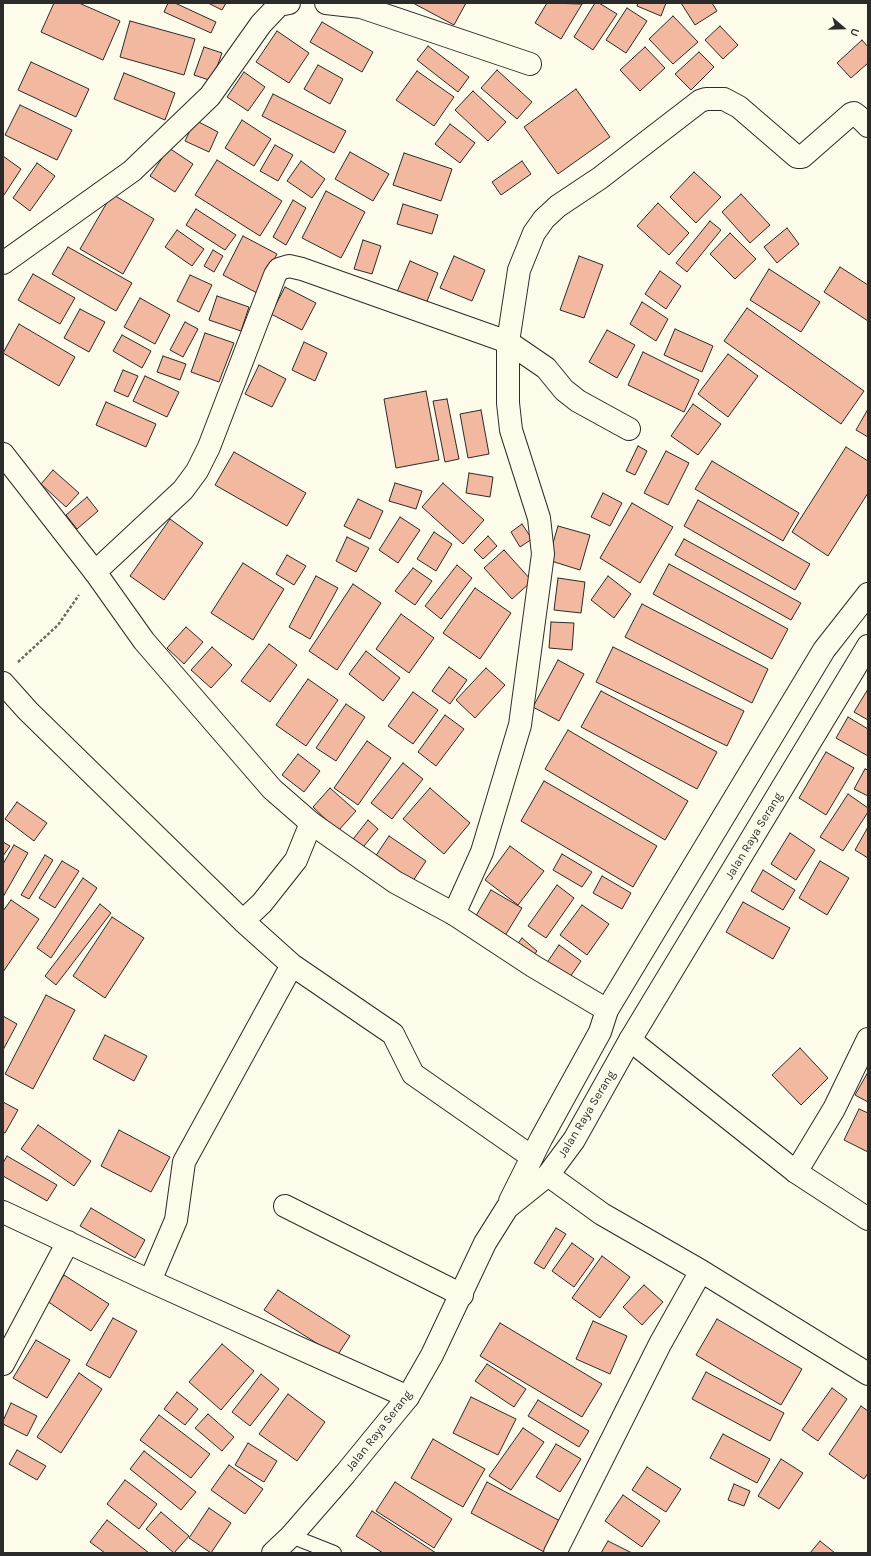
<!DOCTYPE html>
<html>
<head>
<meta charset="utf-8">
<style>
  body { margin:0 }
  #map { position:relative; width:871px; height:1556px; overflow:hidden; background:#fdfbea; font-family:Karla,sans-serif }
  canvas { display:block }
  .frame { position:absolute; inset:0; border:4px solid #2b2b2b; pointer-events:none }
  .north { position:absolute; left:823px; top:8px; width:40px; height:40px; -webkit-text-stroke:3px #fdfbea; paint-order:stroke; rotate:110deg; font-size:11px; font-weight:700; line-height:16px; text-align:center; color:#2b2b2b }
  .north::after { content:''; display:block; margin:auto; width:14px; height:18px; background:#2b2b2b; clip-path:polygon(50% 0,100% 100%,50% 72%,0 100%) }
</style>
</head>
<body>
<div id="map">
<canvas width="871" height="1556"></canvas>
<div class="frame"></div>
<div class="north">U</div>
</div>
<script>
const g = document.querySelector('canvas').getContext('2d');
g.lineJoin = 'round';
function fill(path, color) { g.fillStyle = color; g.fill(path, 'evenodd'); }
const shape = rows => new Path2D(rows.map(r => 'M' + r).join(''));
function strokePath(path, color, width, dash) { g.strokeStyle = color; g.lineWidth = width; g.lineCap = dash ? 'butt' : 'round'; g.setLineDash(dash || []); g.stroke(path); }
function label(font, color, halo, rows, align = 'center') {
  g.font = font + ' Karla,sans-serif'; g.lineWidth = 3; g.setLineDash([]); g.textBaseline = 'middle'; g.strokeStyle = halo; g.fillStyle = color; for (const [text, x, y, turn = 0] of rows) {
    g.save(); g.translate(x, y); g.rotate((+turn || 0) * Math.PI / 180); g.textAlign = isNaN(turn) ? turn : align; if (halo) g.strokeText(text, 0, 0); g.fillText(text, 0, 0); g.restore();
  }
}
const building = shape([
  [54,3,79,3,120,21,103,60,41,32,54,3],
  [168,3,175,3,216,22,211,33,164,12,168,3],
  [208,3,226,3,222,10,208,3],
  [413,3,466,3,454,25,413,3],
  [547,3,582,4,561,39,535,23,547,3],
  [595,3,599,3,617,14,593,50,574,37,595,3],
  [638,3,666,3,661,16,637,6,638,3],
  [681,3,712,3,717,11,695,25,681,3],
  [627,8,647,21,626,53,606,40,627,8],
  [673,16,698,42,673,64,649,39,673,16],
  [130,21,195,39,184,75,120,57,130,21],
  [322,22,373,52,362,72,310,42,322,22],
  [720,26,738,45,723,59,705,40,720,26],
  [277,31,309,53,289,83,256,62,277,31],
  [862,40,868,47,868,63,851,78,837,63,862,40],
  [428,46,469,77,458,92,417,60,428,46],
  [204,47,222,53,212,81,194,75,204,47],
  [645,47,665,68,640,91,620,70,645,47],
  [699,52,714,67,691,90,675,74,699,52],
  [31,62,89,89,76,117,18,90,31,62],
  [318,65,343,79,330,104,304,89,318,65],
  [497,70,532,102,517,119,481,88,497,70],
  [417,71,454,97,434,126,396,100,417,71],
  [244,72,265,87,248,111,227,97,244,72],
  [124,73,175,93,165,120,114,99,124,73],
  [576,89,610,137,558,174,524,127,576,89],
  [473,91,506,122,488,141,455,110,473,91],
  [273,94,346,131,334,153,262,116,273,94],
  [20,105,72,130,57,160,5,135,20,105],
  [195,120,218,132,209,152,185,141,195,120],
  [242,120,271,139,254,166,225,148,242,120],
  [450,124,475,143,460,163,435,144,450,124],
  [275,145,293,155,278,181,260,171,275,145],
  [169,148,193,164,175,192,150,176,169,148],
  [350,152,389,174,373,201,335,179,350,152],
  [404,153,452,169,441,201,393,185,404,153],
  [3,156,21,169,4,195,3,195,3,156],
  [217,160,282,201,260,236,195,195,217,160],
  [301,161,325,179,312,198,287,181,301,161],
  [522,161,531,174,501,195,492,182,522,161],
  [37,163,55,176,30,211,13,198,37,163],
  [694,172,721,197,696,223,670,197,694,172],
  [326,191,365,212,341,258,302,238,326,191],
  [112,194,154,219,123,274,80,249,112,194],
  [741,194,770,225,750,243,722,212,741,194],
  [293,200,306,208,286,245,273,237,293,200],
  [658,203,689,233,669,255,637,226,658,203],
  [403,204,438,215,432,234,397,224,403,204],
  [196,209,236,235,225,250,186,225,196,209],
  [710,221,721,230,687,272,676,263,710,221],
  [787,228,799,244,777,263,764,247,787,228],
  [177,230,204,249,192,266,165,247,177,230],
  [730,233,756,259,735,279,710,254,730,233],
  [243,236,277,254,257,293,223,275,243,236],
  [363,240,381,246,372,274,354,269,363,240],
  [68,247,132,283,116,311,52,274,68,247],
  [213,250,223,256,214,272,204,266,213,250],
  [454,256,485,270,472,301,440,288,454,256],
  [579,256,603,265,584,318,560,310,579,256],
  [410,261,438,273,426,304,397,292,410,261],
  [840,267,868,285,868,321,824,292,840,267],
  [769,269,820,302,801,332,750,300,769,269],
  [660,271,681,286,666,309,645,294,660,271],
  [33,274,75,298,60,324,18,300,33,274],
  [190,275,212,285,199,312,177,301,190,275],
  [285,287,316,303,302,330,271,314,285,287],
  [217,296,249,307,241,331,209,320,217,296],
  [140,298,170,315,155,344,124,327,140,298],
  [642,302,668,319,656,341,630,324,642,302],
  [747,308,864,391,841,424,724,341,747,308],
  [80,309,105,322,89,352,64,338,80,309],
  [185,322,198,329,183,357,170,350,185,322],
  [19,324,75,357,59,386,3,353,19,324],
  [675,329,713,346,702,372,664,355,675,329],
  [607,330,635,345,617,378,589,362,607,330],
  [205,333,234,343,219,382,191,372,205,333],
  [122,335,151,351,142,368,113,351,122,335],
  [304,342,327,353,315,381,292,370,304,342],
  [643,352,699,380,684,412,628,385,643,352],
  [728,354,758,376,728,417,698,394,728,354],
  [163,356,186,364,180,380,157,372,163,356],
  [259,365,286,379,272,407,245,394,259,365],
  [123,370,138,376,128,397,114,391,123,370],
  [145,376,179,392,167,417,133,401,145,376],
  [426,391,439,460,396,468,384,399,426,391],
  [447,399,459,459,445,462,433,401,447,399],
  [106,402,156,424,146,447,96,425,106,402],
  [693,404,721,424,698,455,671,436,693,404],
  [868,409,868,437,856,430,868,409],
  [481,410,489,454,468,458,460,414,481,410],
  [638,446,647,451,635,475,626,471,638,446],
  [846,447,868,461,868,493,828,556,792,532,846,447],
  [666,451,689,463,668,505,644,493,666,451],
  [234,452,306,493,287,526,215,485,234,452],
  [712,461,799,513,783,541,695,489,712,461],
  [53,470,79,493,66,507,41,484,53,470],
  [469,473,493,477,490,497,466,493,469,473],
  [395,483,422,491,416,509,389,501,395,483],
  [443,483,484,520,463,544,422,507,443,483],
  [603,493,622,503,610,526,591,517,603,493],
  [87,497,98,511,77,529,66,515,87,497],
  [358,499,383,511,370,539,344,526,358,499],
  [698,500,810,564,795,590,684,526,698,500],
  [632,503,673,527,640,583,600,558,632,503],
  [400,517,420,530,398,563,379,550,400,517],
  [170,519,203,543,164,600,130,576,170,519],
  [522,524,532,539,520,547,511,532,522,524],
  [558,526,590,535,580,570,548,560,558,526],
  [434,532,452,544,436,571,417,559,434,532],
  [488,536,497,546,483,559,474,550,488,536],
  [347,537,369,548,356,572,336,561,347,537],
  [684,539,801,603,791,620,675,555,684,539],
  [504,550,532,581,512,599,484,568,504,550],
  [287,555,306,566,294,585,276,574,287,555],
  [243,563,284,589,253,640,211,613,243,563],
  [669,564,788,629,772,659,653,594,669,564],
  [457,565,472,578,441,619,425,606,457,565],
  [413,568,432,581,415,605,395,591,413,568],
  [316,576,338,588,310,639,289,627,316,576],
  [608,576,631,594,614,618,591,600,608,576],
  [558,578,585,582,581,613,554,610,558,578],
  [353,584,381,603,337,670,309,651,353,584],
  [475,588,511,613,480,659,443,633,475,588],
  [642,604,768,669,752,703,625,637,642,604],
  [401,614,434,638,409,673,376,649,401,614],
  [551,622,574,623,572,650,549,648,551,622],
  [186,627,203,642,184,664,167,648,186,627],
  [269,644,297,665,270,702,241,681,269,644],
  [212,647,232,665,211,688,191,670,212,647],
  [613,647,744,711,727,746,596,682,613,647],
  [366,651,400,678,383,701,349,674,366,651],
  [558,660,584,674,559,721,533,707,558,660],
  [449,667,467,680,450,704,432,691,449,667],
  [486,668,505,685,475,718,456,700,486,668],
  [308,679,338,700,306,746,276,725,308,679],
  [868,689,868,720,854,712,868,689],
  [601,691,717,752,697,789,581,727,601,691],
  [413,692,438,710,413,744,388,726,413,692],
  [346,704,365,717,336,761,316,748,346,704],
  [445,715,464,729,436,766,418,752,445,715],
  [848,717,868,729,868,756,836,738,848,717],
  [568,730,688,801,665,840,545,769,568,730],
  [367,741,391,758,358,805,334,788,367,741],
  [826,752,854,768,826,815,799,798,826,752],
  [298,754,320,771,304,792,282,775,298,754],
  [403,763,423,779,392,819,371,803,403,763],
  [865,769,868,770,868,796,854,789,865,769],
  [544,781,657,846,633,887,521,821,544,781],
  [330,788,356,811,338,831,313,807,330,788],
  [430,788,470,823,444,854,403,819,430,788],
  [848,794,868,808,868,812,843,851,820,837,848,794],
  [17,802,47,823,34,841,5,819,17,802],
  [368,820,378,829,359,852,350,843,368,820],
  [868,827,868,858,855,850,868,827],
  [790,833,815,850,796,880,771,864,790,833],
  [389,836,426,861,409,887,371,863,389,836],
  [3,842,10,846,3,856,3,842],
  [14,845,28,853,3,897,3,864,14,845],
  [510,846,544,871,518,905,485,880,510,846],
  [562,854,592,872,582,887,553,870,562,854],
  [45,855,53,860,29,899,21,895,45,855],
  [62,861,79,871,55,908,39,898,62,861],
  [820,861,849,878,827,915,799,898,820,861],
  [763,870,795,890,783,910,751,891,763,870],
  [602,876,631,893,622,909,593,893,602,876],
  [83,878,97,888,51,958,37,948,83,878],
  [557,885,574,898,546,938,528,926,557,885],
  [491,890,522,908,503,939,473,921,491,890],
  [11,900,39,919,3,972,3,911,11,900],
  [743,902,790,928,773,959,726,932,743,902],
  [100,904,111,913,56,985,45,976,100,904],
  [582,905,609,924,587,955,560,935,582,905],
  [112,917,144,938,105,998,73,976,112,917],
  [522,938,537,951,532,958,516,946,522,938],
  [559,945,581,961,568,980,546,964,559,945],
  [46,995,75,1010,33,1089,5,1074,46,995],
  [3,1016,17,1024,3,1050,3,1016],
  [105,1035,147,1056,134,1081,93,1059,105,1035],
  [800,1048,828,1078,801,1105,772,1075,800,1048],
  [868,1072,868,1102,855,1095,868,1072],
  [3,1102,18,1110,5,1133,3,1132,3,1102],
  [859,1109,868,1113,868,1152,844,1140,859,1109],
  [38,1125,91,1161,74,1186,21,1149,38,1125],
  [119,1130,170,1157,151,1192,101,1166,119,1130],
  [7,1156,57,1185,47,1201,3,1176,3,1163,7,1156],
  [91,1208,145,1240,135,1258,80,1226,91,1208],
  [556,1228,566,1234,544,1269,534,1263,556,1228],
  [572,1243,594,1259,574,1287,552,1271,572,1243],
  [602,1256,630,1277,600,1318,572,1298,602,1256],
  [64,1275,109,1304,91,1331,47,1301,64,1275],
  [644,1285,663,1302,642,1325,623,1307,644,1285],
  [278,1290,350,1336,337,1356,264,1310,278,1290],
  [113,1318,137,1331,110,1378,86,1365,113,1318],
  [717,1319,802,1369,781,1405,696,1355,717,1319],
  [593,1321,627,1336,610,1374,576,1359,593,1321],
  [500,1323,602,1384,582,1417,480,1356,500,1323],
  [36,1340,70,1360,47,1398,13,1378,36,1340],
  [222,1344,254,1371,221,1410,189,1382,222,1344],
  [487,1364,526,1389,514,1407,475,1381,487,1364],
  [706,1372,784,1413,770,1441,692,1399,706,1372],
  [79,1373,102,1389,61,1453,37,1437,79,1373],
  [261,1374,279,1389,250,1426,232,1412,261,1374],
  [832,1388,847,1399,818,1441,802,1430,832,1388],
  [177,1392,198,1409,185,1425,164,1409,177,1392],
  [288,1394,325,1422,297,1461,259,1434,288,1394],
  [471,1397,516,1419,498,1455,453,1433,471,1397],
  [538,1400,589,1431,579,1447,528,1416,538,1400],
  [11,1403,37,1416,27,1436,3,1424,3,1421,11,1403],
  [861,1406,868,1411,868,1473,864,1479,829,1454,861,1406],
  [208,1414,234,1437,222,1451,195,1428,208,1414],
  [159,1415,210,1454,191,1478,140,1440,159,1415],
  [523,1428,544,1442,511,1490,489,1476,523,1428],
  [723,1434,770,1459,757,1483,710,1458,723,1434],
  [433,1439,485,1469,463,1507,411,1478,433,1439],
  [248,1443,277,1461,264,1482,235,1465,248,1443],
  [556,1444,581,1459,560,1492,536,1477,556,1444],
  [17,1450,46,1466,37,1480,9,1464,17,1450],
  [144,1451,196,1492,181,1510,130,1469,144,1451],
  [781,1459,803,1473,779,1509,758,1496,781,1459],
  [229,1465,263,1489,245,1514,211,1490,229,1465],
  [647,1467,681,1489,666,1512,632,1490,647,1467],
  [125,1480,157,1504,139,1529,107,1504,125,1480],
  [395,1482,452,1519,434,1548,376,1511,395,1482],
  [487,1482,562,1522,546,1553,471,1513,487,1482],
  [734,1484,750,1491,744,1506,728,1500,734,1484],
  [623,1495,660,1521,642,1547,605,1521,623,1495],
  [209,1508,231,1523,211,1553,189,1538,209,1508],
  [372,1511,436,1553,383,1553,356,1536,372,1511],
  [161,1512,189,1536,174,1553,146,1529,161,1512],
  [107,1520,149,1553,105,1553,90,1542,107,1520],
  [608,1541,632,1553,601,1553,608,1541],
  [820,1541,835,1553,810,1553,820,1541]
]);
const path = shape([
  [18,662,58,625,79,595]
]);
const service = shape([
  [291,1536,334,1553]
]);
const minor = shape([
  [326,3,361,7,530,64],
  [3,263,132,171,210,96,261,24,279,5,289,3],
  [629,429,578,401,564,390,546,368,508,342,519,270,534,233,544,219,558,206,600,178,700,101,706,99,724,99,739,107,797,157,802,157,851,114,854,113,858,116,868,126],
  [95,572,183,490,197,471,209,447,275,275,279,269,289,266,302,269,508,342,508,403,511,430,539,518,543,554,520,725,482,852,454,914],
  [3,683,28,711,243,921,292,965,393,1034,413,1074,532,1157],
  [243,921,262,903,296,860,311,823],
  [796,1172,834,1109,868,1039],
  [548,1175,602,1214,701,1271,868,1374],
  [285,1206,462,1295],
  [3,1212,150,1281,408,1397],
  [150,1281,176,1220,184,1162,292,965],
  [3,1364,68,1242],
  [555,1553,660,1344,701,1271]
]);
const tertiary = shape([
  [3,454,95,572,144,641,272,789,311,823,395,882,454,914,533,966,607,1010],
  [630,1040,796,1172,868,1219]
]);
const trunk = shape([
  [510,1201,541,1139,600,1032,607,1010,824,650,868,594],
  [273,1553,291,1536,345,1474,408,1397,432,1355,485,1243,507,1208,548,1175,574,1140,630,1040,868,646]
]);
const streetNames = [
  ["Jalan Raya Serang",754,836,-59],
  ["Jalan Raya Serang",587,1114,-59],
  ["Jalan Raya Serang",379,1431,-52]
];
fill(building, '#f2b8a0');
strokePath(building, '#2b2b2b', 1);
strokePath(service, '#2b2b2b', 16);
strokePath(minor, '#2b2b2b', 24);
strokePath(tertiary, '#2b2b2b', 24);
strokePath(trunk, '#2b2b2b', 24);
strokePath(path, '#6a6964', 2.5, [3, 2]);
strokePath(service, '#fdfbea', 14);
strokePath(minor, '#fdfbea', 22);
strokePath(tertiary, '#fdfbea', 22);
strokePath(trunk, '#fdfbea', 22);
label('12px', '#2b2b2b', '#fdfbea', streetNames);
</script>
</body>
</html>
